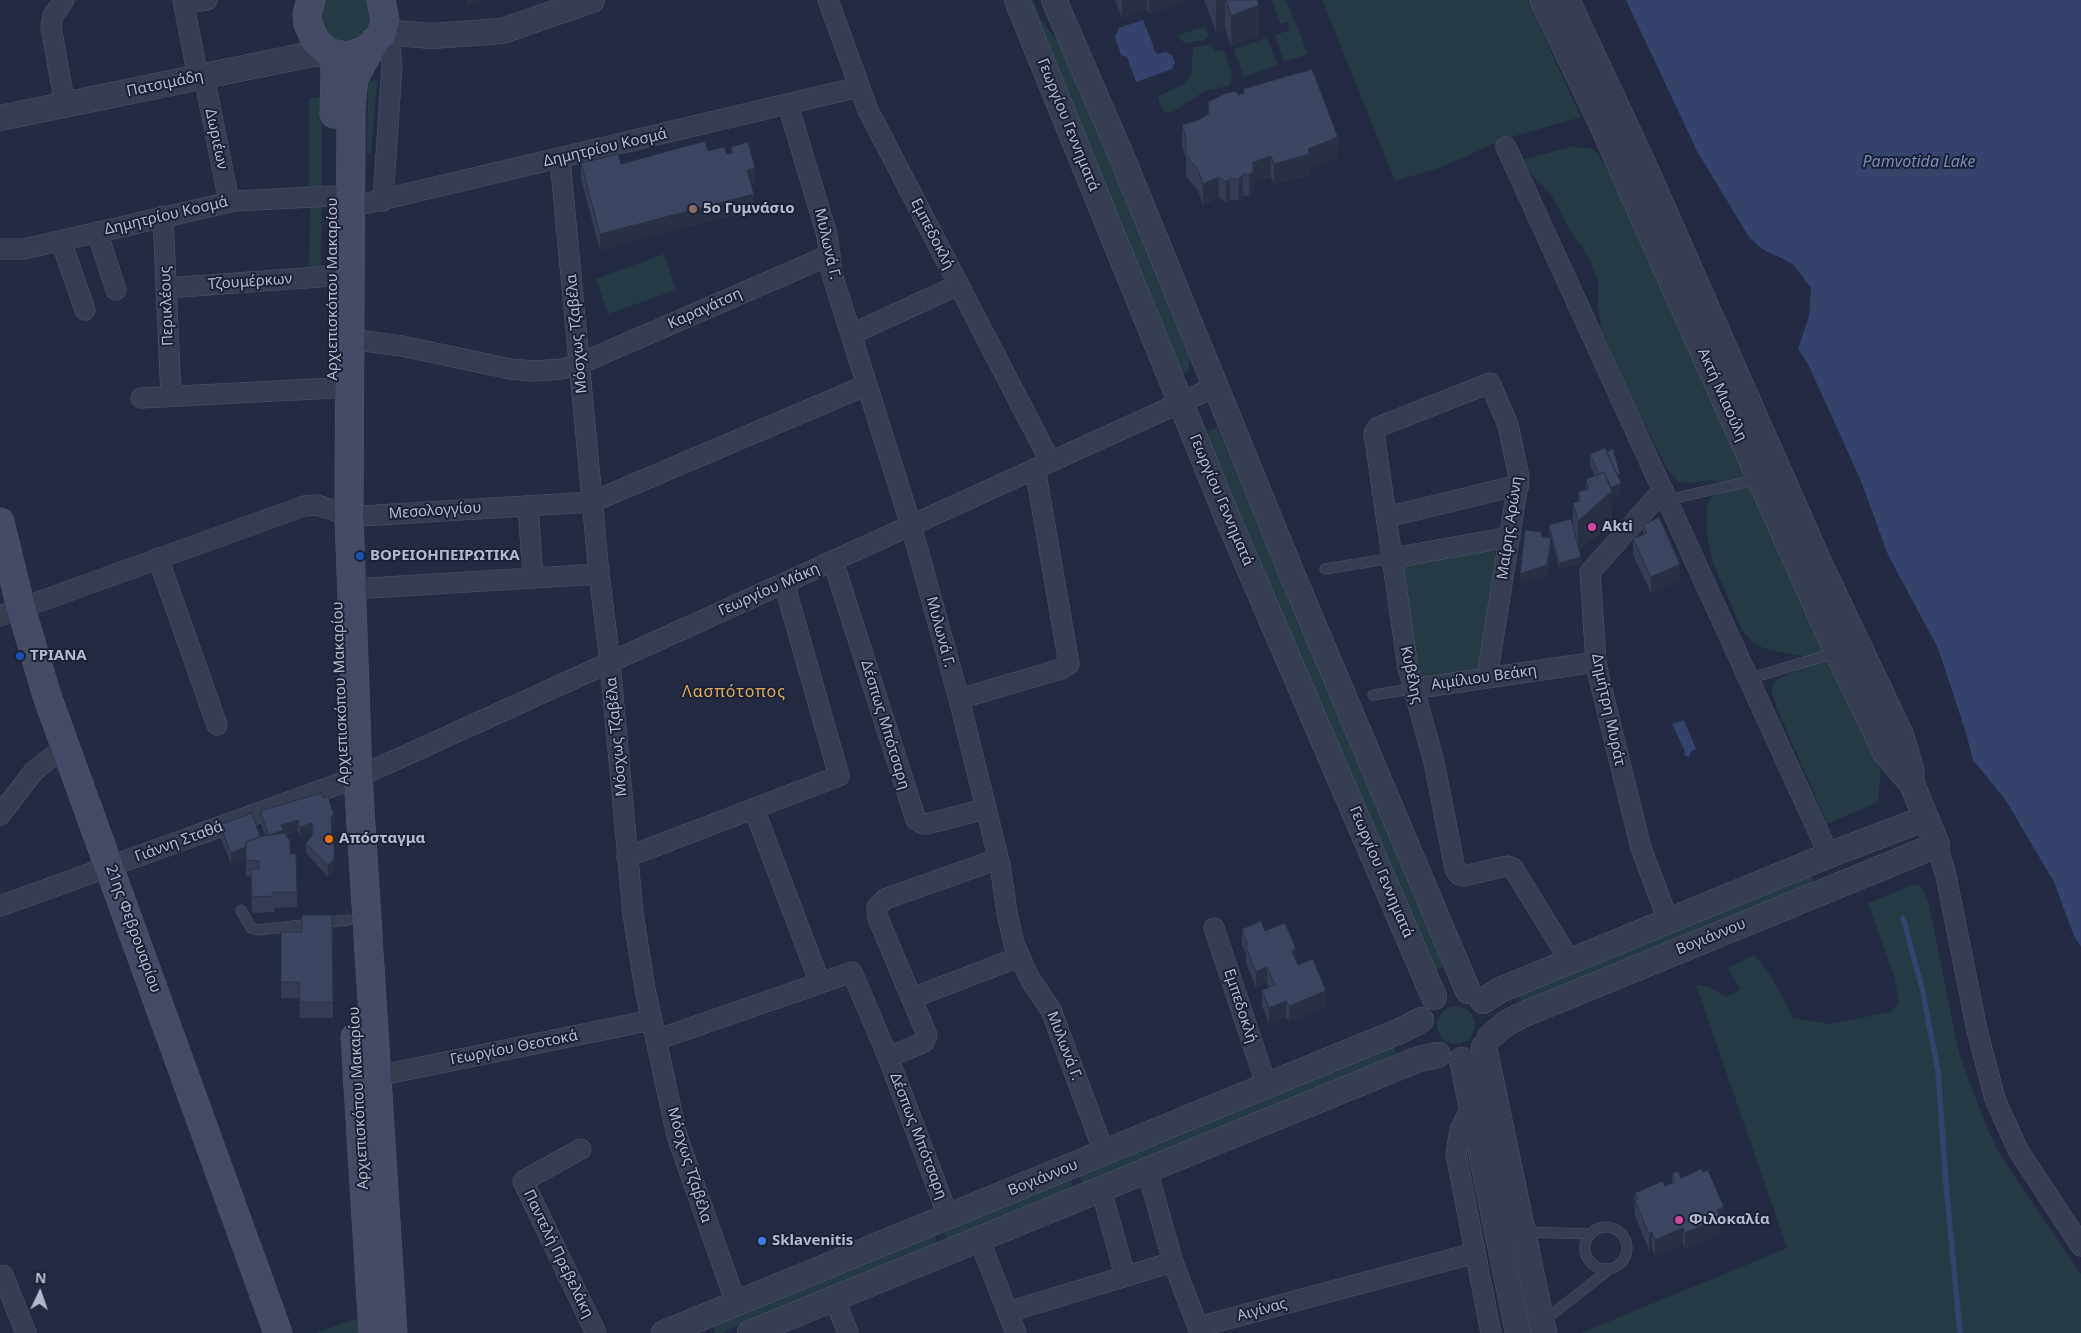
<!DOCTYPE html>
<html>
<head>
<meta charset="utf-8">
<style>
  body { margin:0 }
  #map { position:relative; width:2081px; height:1333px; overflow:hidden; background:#232a42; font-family:"Noto Sans",sans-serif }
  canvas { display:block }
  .north { position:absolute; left:15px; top:1268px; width:50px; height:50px; -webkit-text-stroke:4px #1c2236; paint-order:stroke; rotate:3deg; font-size:14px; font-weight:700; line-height:20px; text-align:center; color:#b4b9cc }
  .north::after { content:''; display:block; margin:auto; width:18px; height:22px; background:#b4b9cc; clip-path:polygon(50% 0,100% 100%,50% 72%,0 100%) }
</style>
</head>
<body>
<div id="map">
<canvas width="2081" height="1333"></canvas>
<div class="north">N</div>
</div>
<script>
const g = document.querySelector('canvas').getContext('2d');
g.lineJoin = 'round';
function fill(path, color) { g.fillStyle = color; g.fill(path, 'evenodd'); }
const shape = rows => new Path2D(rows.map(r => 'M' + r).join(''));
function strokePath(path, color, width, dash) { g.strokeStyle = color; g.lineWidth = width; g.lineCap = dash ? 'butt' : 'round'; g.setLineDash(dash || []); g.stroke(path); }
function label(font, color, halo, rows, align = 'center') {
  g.font = font + ' "Noto Sans",sans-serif'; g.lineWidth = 4; g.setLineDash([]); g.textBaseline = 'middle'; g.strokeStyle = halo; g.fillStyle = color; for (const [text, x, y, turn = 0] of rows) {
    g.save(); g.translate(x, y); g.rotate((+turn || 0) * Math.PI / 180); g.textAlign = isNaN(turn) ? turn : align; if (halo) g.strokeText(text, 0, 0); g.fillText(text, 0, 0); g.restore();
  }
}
const green = shape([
  [326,0,366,0,371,7,373,25,355,44,329,39,319,24,322,6],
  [1028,0,1033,0,1041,19,1063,49,1160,283,1190,359,1188,372,1182,374],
  [1272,0,1286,0,1308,54,1284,62,1275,35,1290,30,1288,22,1280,24],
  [1322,0,1527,0,1581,117,1505,139,1442,167,1395,181],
  [1205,26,1209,36,1204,41,1195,41,1186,44,1176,36],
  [1267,38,1278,65,1244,77,1234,49],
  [1210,45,1215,51,1221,50,1225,53,1232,75,1231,83,1228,86,1205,91,1171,113,1165,112,1160,105,1158,96,1185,84,1191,76,1193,47],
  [368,81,377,81,371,154,367,154],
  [309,98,322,98,322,192,309,192],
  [1571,147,1592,148,1600,157,1626,204,1881,772,1878,802,1827,824,1777,708,1772,692,1772,685,1777,680,1818,659,1769,650,1756,645,1743,632,1714,565,1707,535,1707,505,1711,497,1726,486,1721,482,1712,480,1691,483,1679,482,1668,470,1632,399,1601,328,1598,306,1598,281,1592,265,1583,248,1574,237,1550,193,1532,175,1522,160],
  [322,206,321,270,309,271,310,207],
  [664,254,676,290,608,314,596,279],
  [1217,427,1444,967,1433,971,1205,432],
  [1486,549,1494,551,1499,559,1481,668,1415,678,1399,563],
  [1810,874,1814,884,1522,1004,1518,994],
  [1912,885,1918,885,1923,890,1928,901,1959,1053,1985,1123,1998,1151,2017,1180,2081,1274,2081,1333,1581,1333,1787,1248,1696,985,1707,986,1726,997,1741,990,1728,968,1754,955,1770,974,1793,1018,1830,1024,1890,1012,1899,1002,1894,976,1868,903],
  '1437 1025a19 19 0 1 1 38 0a19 19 0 1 1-38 0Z',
  [1393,1046,1398,1056,1083,1185,1078,1174],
  [1070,1178,1074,1188,947,1241,943,1230],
  [934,1234,938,1244,721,1333,715,1333,712,1325],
  [359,1318,360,1333,315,1333]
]);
const water = shape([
  [1626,0,2081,0,2081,947,2074,936,2054,882,2005,799,1973,760,1966,733,1938,648,1888,555,1861,481,1808,364,1798,349,1809,316,1811,288,1793,264,1762,249,1749,237,1697,151],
  [1143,20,1153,45,1153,50,1158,54,1166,52,1172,55,1175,63,1172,69,1136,82,1127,57,1121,55,1115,37,1119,28],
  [1684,720,1696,749,1691,752,1689,757,1684,755,1685,751,1672,724]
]);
const stream = shape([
  [1903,918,1922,988,1938,1071,1946,1184,1960,1333]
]);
const service = shape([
  [1667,500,1759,479],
  [1325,569,1393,558],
  [1748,679,1838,652],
  [1373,695,1412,689],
  [241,910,251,928,258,930,348,920],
  '1585 1248a21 21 0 1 1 42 0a21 21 0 1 1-42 0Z',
  [1523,1232,1590,1234],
  [1542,1322,1610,1269]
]);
const minor = shape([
  [64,0,53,16,51,27,65,105],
  [183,0,198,77],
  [828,0,868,110,1050,461],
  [184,4,207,0],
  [204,76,229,202],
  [788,105,827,235,832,274,911,525,959,699,1000,865,1007,913,1014,944,1030,979,1051,1010,1104,1152],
  [1506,147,1829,855],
  [560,159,599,574,610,662,633,914,645,989,677,1136,736,1303],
  [383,201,392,65,388,33],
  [351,207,859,87],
  [163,216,171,396],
  [97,232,116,290],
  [61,241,85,310],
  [0,249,24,249,235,201,333,196],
  [166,288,333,276],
  [852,334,958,285],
  [349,339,402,346,510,369,534,371,562,369,579,364,830,255],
  [141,398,333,388],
  [1663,490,1590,572,1596,662,1600,682,1641,848,1668,920],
  [528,506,533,578],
  [1387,517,1519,485],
  [158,558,217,725],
  [1393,558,1510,537],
  [833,561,916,820,923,824,927,824,985,809],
  [352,589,599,574],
  [0,616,304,506,317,505,345,514,361,516,592,502,867,385],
  [1487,677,1519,477,1508,425,1490,383,1378,427,1374,433,1408,668,1434,762,1455,869,1459,875,1464,876,1502,867,1508,866,1513,868,1570,961],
  [1412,689,1596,662],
  [959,699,1061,669,1069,664,1035,468],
  [754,809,820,983],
  [0,815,34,771,52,757,68,750],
  [1937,845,1946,876,1977,1030,1995,1099,2018,1150,2081,1246],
  [627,857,839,776,784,583],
  [0,906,358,777,1215,387],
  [1214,928,1266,1084],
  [912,998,1019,957],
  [656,1040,852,972,888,1057,948,1216],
  [888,1057,920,1044,924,1042,927,1035,878,918,877,907,885,899,998,859],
  [377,1076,652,1020],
  [1471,1107,1460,1130,1456,1154,1491,1333],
  [581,1149,523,1181,596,1333],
  [1147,1170,1173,1262],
  [1101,1189,1125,1276],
  [979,1239,1016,1333],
  [3,1275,26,1333],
  [834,1298,848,1333],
  [1008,1312,1173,1262,1198,1327,1475,1253]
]);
const tertiary = shape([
  [1017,0,1228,519,1434,997],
  [1054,0,1121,155,1295,581,1468,991],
  [1542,0,1601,123,1830,637,1881,743,1886,754,1912,784],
  [382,32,432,36,502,31,592,0],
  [0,118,312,54,330,53],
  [1483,1001,1500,990,1829,855,1926,818],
  [1490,1037,1505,1024,1520,1016,1937,845,1912,784,1911,769,1901,735,1819,562,1643,163,1567,0],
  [1484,1047,1544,1333],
  [1462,1060,1518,1333],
  [664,1333,1402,1030,1421,1020],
  [750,1333,1419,1059,1438,1055]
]);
const secondary = shape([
  [311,0,307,14,308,24,316,42,330,53,348,56,366,50,381,35,385,21,381,0],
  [372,46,354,78,351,108,349,515,358,777,393,1333],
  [332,53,335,69,334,114],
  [0,522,21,608,47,696,278,1333],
  [355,1037,373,1333]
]);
const wall = shape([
  [1115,0,1189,0,1149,14,1147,9,1122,18],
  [1204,0,1257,0,1259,36,1231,46,1225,29,1216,32],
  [1243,89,1338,158,1310,169,1310,175,1274,185,1271,177,1254,183,1254,190,1252,194,1249,196,1243,195,1239,200,1230,200,1226,203,1219,198,1203,205,1198,191,1186,176,1186,159,1182,146,1182,125,1198,120,1208,114,1208,102,1243,93],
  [731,147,755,184,751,185,754,210,600,250,581,179,581,163,621,164,727,154,731,153],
  [1590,454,1620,478,1621,494,1612,498,1612,522,1579,551,1581,563,1559,569,1551,538,1551,549,1547,576,1520,584,1542,537,1551,538,1549,530,1549,525,1573,528,1573,503,1578,501,1578,492,1586,490,1586,479,1595,476,1590,465],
  [1643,525,1680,580,1651,593,1633,555,1633,539,1643,535],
  [260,811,334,826,331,827,334,870,328,877,306,853,306,843,312,836,312,834,300,838,298,831,286,835,290,854,296,854,297,907,274,908,274,912,252,913,251,876,246,876,246,858,231,864,220,836,220,825,260,837,265,836,260,822],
  [332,915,333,1018,300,1018,299,998,281,998,281,932,302,932],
  [1242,929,1265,931,1296,960,1298,965,1326,1007,1289,1022,1286,1017,1269,1024,1262,1006,1262,990,1269,987,1267,983,1256,988,1246,963,1246,954,1242,945],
  [1672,1174,1681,1178,1724,1223,1721,1224,1721,1234,1685,1249,1683,1244,1655,1256,1652,1248,1649,1250,1635,1216,1635,1193,1665,1186,1672,1184]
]);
const shadedWall = shape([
  [466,0,485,0,466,6],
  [1122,0,1147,0,1147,9,1122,18],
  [1149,0,1189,0,1149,14],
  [1220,0,1225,0,1225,29,1216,32,1216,1],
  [1259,5,1259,36,1231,46,1231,16],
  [1338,137,1338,158,1310,169,1310,175,1274,185,1274,164,1308,149],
  [1271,156,1271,177,1254,183,1254,190,1252,194,1249,196,1249,175,1252,163],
  [755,168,755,184,747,186,747,170],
  [1243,174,1243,195,1239,200,1239,179],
  [1219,177,1219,198,1203,205,1203,184],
  [1230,179,1230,200,1226,203,1226,182],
  [754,194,754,210,600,250,600,234],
  [1621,483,1621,494,1612,498,1612,522,1578,552,1578,521,1606,490],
  [1551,538,1551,549,1547,576,1520,584,1520,574],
  [1581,557,1581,563,1559,569,1559,563],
  [1680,564,1680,580,1651,593,1651,577],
  [334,815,334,826,331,827,331,816],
  [298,820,298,831,283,836,269,835,281,825],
  [312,823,312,834,300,838,300,827],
  [334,840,334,870,328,877,328,866],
  [262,841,262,852,231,864,231,853],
  [1296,949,1296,965,1292,951],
  [1267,967,1267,983,1256,988,1256,972],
  [1326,991,1326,1007,1289,1022,1289,1006],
  [1286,1001,1286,1017,1269,1024,1269,1008],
  [1724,1207,1724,1223,1721,1224,1721,1234,1685,1249,1685,1233,1717,1210],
  [1683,1228,1683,1244,1655,1256,1655,1240],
  [1652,1232,1652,1248,1649,1250,1649,1234]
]);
const building = shape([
  [1226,0,1257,0,1259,5,1231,16,1226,0],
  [1312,69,1338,137,1308,149,1310,154,1274,164,1271,156,1252,163,1254,169,1252,173,1249,175,1243,174,1239,179,1230,179,1226,182,1219,177,1203,184,1198,170,1186,155,1186,138,1182,125,1198,120,1209,114,1208,102,1224,94,1235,91,1239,95,1244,93,1243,89,1312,69],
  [705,141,708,151,724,147,727,154,733,153,731,147,748,142,755,168,747,170,754,194,600,234,581,163,618,154,621,164,705,141],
  [1605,448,1621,483,1611,488,1604,472,1599,474,1590,454,1605,448],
  [1613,449,1620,473,1618,476,1607,452,1613,449],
  [1604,472,1612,491,1578,521,1573,503,1580,501,1578,492,1589,489,1586,479,1604,472],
  [1659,517,1680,564,1651,577,1633,539,1647,533,1643,525,1659,517],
  [1571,519,1581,557,1559,563,1549,525,1571,519],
  [1525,530,1542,532,1542,537,1551,538,1547,565,1520,574,1525,530],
  [321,793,323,798,328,796,334,815,331,816,332,839,334,840,334,859,328,866,306,843,314,833,312,823,300,827,298,820,281,825,283,830,269,835,260,811,321,793],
  [252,813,260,837,246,842,246,847,231,853,220,825,252,813],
  [285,833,290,841,290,854,296,854,297,892,273,892,274,896,252,897,251,869,259,869,259,861,246,860,246,842,262,836,285,833],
  [302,915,332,915,333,1002,300,1002,299,982,281,982,281,932,302,932,302,915],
  [1261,921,1265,931,1285,923,1296,949,1292,951,1298,965,1313,959,1326,991,1289,1006,1286,1001,1269,1008,1262,990,1275,985,1267,967,1256,972,1246,947,1248,945,1242,929,1261,921],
  [1701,1169,1703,1172,1708,1170,1724,1207,1717,1210,1721,1218,1685,1233,1683,1228,1655,1240,1652,1232,1649,1234,1635,1201,1638,1199,1635,1193,1663,1181,1665,1186,1675,1182,1672,1174,1678,1171,1681,1178,1701,1169]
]);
const markers = [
  [693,209,5,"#8d6e63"],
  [1592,527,5,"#d1479c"],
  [360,556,5,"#1a4fb4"],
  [20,656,5,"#1a4fb4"],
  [329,839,5,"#e8710a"],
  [1679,1220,5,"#d1479c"],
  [762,1241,5,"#3f7fe0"]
];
const streetNames = [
  ["Πατσιμάδη",165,84,-12],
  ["Γεωργίου Γεννηματά",1068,125,68],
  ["Δωριέων",216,139,78],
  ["Δημητρίου Κοσμά",605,148,-13],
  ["Δημητρίου Κοσμά",166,216,-13],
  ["Εμπεδοκλή",932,234,63],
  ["Μυλωνά Γ.",827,244,77],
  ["Τζουμέρκων",250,282,-4],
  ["Αρχιεπισκόπου Μακαρίου",333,289,-90],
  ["Περικλέους",167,306,-92],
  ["Καραγάτση",705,309,-24],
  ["Μόσχως Τζαβέλα",577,334,-95],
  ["Ακτή Μιαούλη",1722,395,66],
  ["Γεωργίου Γεννηματά",1221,500,67],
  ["Μεσολογγίου",435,511,-4],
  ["Μαίρης Αρώνη",1510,528,-82],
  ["Γεωργίου Μάκη",769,590,-24],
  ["Μυλωνά Γ.",940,632,75],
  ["Κυβέλης",1411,675,78],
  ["Αιμίλιου Βεάκη",1484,678,-8],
  ["Αρχιεπισκόπου Μακαρίου",341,693,-92],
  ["Δημήτρη Μυράτ",1608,710,78],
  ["Δέσπως Μπότσαρη",885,725,73],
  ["Μόσχως Τζαβέλα",617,737,-95],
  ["Γιάννη Σταθά",179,842,-20],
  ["Γεωργίου Γεννηματά",1381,872,67],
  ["21ης Φεβρουαρίου",133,929,70],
  ["Βογιάννου",1711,937,-22],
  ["Εμπεδοκλή",1240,1006,72],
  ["Μυλωνά Γ.",1064,1046,69],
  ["Γεωργίου Θεοτοκά",514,1048,-11],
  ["Αρχιεπισκόπου Μακαρίου",359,1098,-93],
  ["Δέσπως Μπότσαρη",918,1136,69],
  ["Μόσχως Τζαβέλα",689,1165,73],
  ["Βογιάννου",1043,1178,-22],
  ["Παντελή Πρεβελάκη",558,1254,64],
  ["Αιγίνας",1262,1310,-15]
];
const poiNames = [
  ["5ο Γυμνάσιο",703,209],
  ["Akti",1602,527],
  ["ΒΟΡΕΙΟΗΠΕΙΡΩΤΙΚΑ",370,556],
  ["ΤΡΙΑΝΑ",30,656],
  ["Απόσταγμα",339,839],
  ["Φιλοκαλία",1689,1220],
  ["Sklavenitis",772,1241]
];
const waterNames = [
  ["Pamvotida Lake",1919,162]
];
const neighbourhoodNames = [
  ["Λασπότοπος",734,692]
];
fill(green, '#253a43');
fill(water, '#35426a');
strokePath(stream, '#35426a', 5.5);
strokePath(service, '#4f5569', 11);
strokePath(minor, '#4f5569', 21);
strokePath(tertiary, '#4f5569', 26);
strokePath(secondary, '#4f5569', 29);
strokePath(service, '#373d51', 10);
strokePath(minor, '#373d51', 20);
strokePath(tertiary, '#373d51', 25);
strokePath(secondary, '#454b65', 28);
fill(wall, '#343b53');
fill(shadedWall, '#2a3043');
fill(building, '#3c4560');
strokePath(building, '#2a3043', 1);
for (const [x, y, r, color] of markers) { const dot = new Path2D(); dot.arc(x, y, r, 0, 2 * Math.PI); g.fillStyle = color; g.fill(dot); strokePath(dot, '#1c2236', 2); }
label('15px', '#b4b9cc', '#1c2236', streetNames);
label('bold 15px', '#b4b9cc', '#1c2236', poiNames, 'left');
label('italic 16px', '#7988b6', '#1c2236', waterNames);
g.letterSpacing = '1px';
label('16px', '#dfac5c', '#1c2236', neighbourhoodNames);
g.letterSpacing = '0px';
</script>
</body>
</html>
